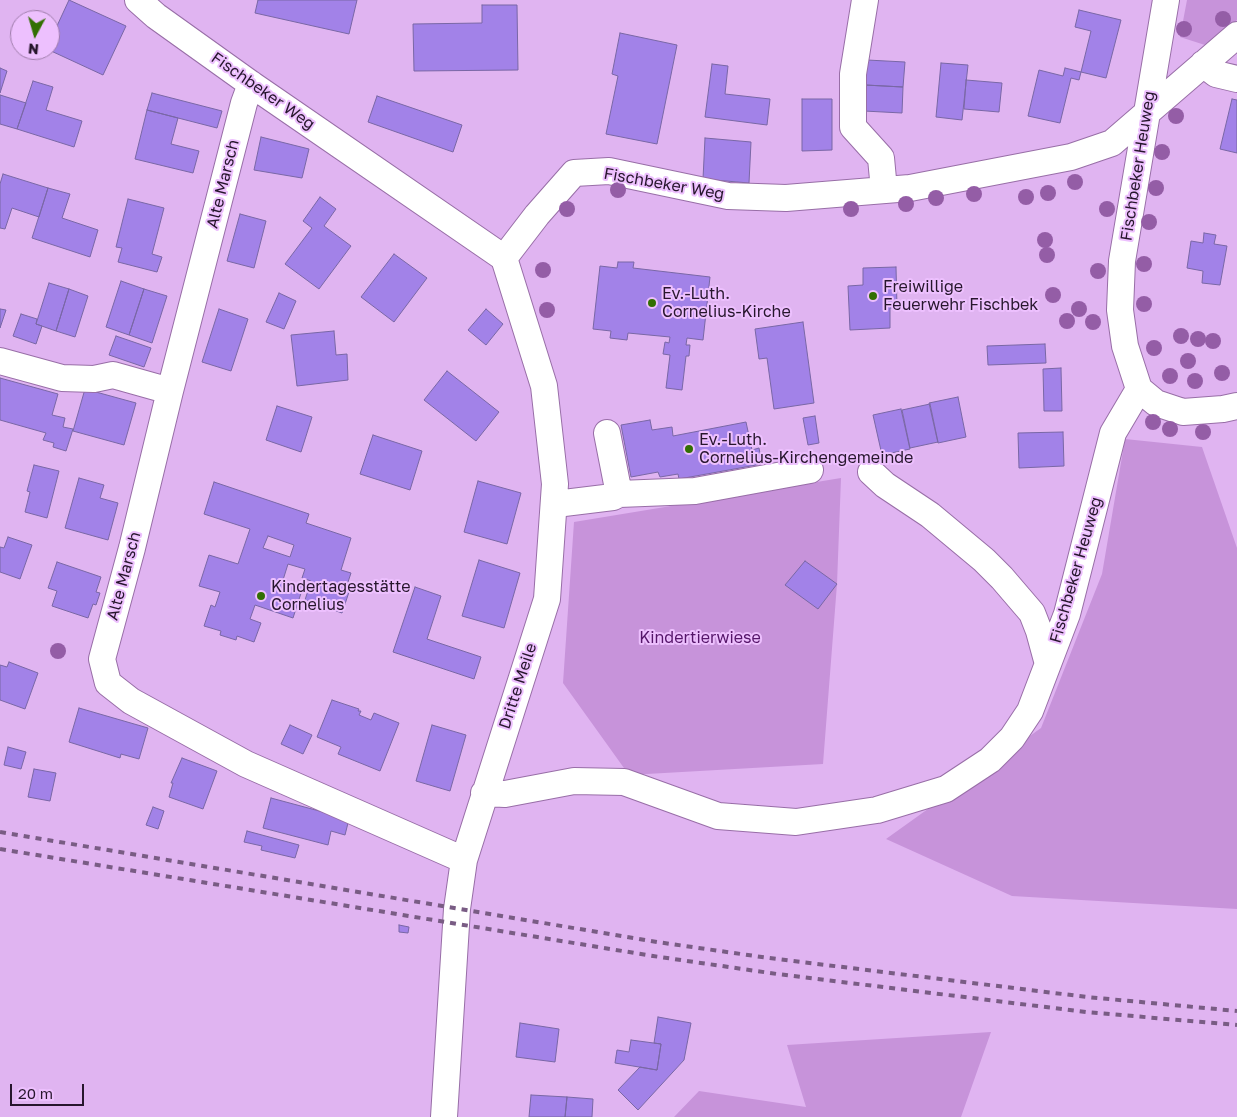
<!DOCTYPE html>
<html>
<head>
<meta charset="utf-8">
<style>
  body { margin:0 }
  #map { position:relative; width:1237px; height:1117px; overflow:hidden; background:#e0b4f1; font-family:"Golos Text",sans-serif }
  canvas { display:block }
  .north { position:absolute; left:10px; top:10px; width:50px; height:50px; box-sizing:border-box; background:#edc0fe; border:1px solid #9e7caa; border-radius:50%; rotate:186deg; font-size:14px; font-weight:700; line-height:20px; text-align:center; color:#27162d }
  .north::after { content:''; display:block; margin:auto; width:18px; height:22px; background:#326f03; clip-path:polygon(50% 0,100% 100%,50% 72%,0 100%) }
  .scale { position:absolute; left:10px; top:1084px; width:74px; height:22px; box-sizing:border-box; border:2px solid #27162d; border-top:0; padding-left:6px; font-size:15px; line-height:18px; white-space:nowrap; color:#27162d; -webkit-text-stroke:4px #edc0fe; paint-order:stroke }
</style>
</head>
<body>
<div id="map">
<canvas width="1237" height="1117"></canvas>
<div class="north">N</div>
<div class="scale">20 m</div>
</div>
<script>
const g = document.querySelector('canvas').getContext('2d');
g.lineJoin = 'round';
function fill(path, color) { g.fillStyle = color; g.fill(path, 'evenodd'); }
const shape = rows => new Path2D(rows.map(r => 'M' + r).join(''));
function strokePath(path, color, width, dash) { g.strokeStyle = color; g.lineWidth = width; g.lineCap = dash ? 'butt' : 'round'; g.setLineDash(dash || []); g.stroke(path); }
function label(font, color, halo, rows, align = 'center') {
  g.font = font + ' "Golos Text",sans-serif'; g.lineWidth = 4; g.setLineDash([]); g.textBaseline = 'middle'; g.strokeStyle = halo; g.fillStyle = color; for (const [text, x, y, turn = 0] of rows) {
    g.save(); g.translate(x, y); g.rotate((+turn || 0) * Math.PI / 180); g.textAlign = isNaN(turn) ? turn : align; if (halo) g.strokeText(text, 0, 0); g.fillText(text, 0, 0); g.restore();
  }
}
const green = shape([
  [1187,0,1237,0,1237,20,1205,45,1180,37],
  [1125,439,1202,447,1237,548,1237,909,1012,896,886,839,1041,728,1102,574],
  [841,478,837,584,823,764,629,775,563,683,574,522],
  [991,1032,961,1117,674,1117,699,1091,806,1107,787,1045]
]);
const building = shape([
  [69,0,126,26,103,75,49,50,50,50,50,41,69,0],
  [258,0,357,0,349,34,255,13,258,0],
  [482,5,517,5,518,70,414,71,413,24,482,23,482,5],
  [1079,10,1121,20,1106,78,1081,72,1091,31,1075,27,1079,10],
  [620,33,677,45,657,144,606,134,618,76,612,74,620,33],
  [867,60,905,62,903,87,865,85,867,60],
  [941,63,968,65,962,120,936,117,941,63],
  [712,64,728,66,725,94,770,99,767,125,705,117,712,64],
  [0,68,7,71,0,93,0,68],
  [1065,68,1081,72,1079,80,1071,78,1060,123,1028,116,1039,70,1063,76,1065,68],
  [966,80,1002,83,999,112,964,109,966,80],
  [33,81,53,87,46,110,82,121,74,147,17,129,33,81],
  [865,85,903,87,902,113,864,111,865,85],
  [152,93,222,111,217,128,147,110,152,93],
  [0,95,26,103,17,129,0,124,0,95],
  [377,96,462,125,453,152,368,122,377,96],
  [802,99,832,99,832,150,802,151,802,99],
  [1232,99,1237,100,1237,153,1220,149,1232,99],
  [147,110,178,118,171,144,199,151,193,173,135,159,147,110],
  [261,137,309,149,302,178,254,170,261,137],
  [705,138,751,142,749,183,703,179,705,138],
  [3,174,48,188,39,217,12,208,5,229,0,228,0,184,3,174],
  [48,188,70,194,62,218,98,230,90,257,32,238,48,188],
  [320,197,336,209,324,226,351,246,319,289,285,264,312,228,303,221,320,197],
  [128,199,164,208,152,254,162,257,157,272,118,262,122,248,116,247,128,199],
  [240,214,266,221,254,268,227,261,240,214],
  [1204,233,1216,235,1214,244,1227,246,1220,285,1202,283,1203,271,1187,268,1191,241,1203,243,1204,233],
  [394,254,427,278,394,322,361,297,394,254],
  [618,262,634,262,633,268,710,277,703,340,687,338,686,345,690,345,689,356,686,356,682,390,666,388,670,355,663,354,665,342,669,343,670,337,628,333,627,340,610,338,611,331,593,329,600,266,617,268,618,262],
  [896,267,897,307,890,308,890,328,850,330,848,286,863,285,863,268,896,267],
  [121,281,144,289,129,335,106,327,121,281],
  [49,283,69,289,56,331,36,324,49,283],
  [69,289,88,296,75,337,56,331,69,289],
  [144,289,167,296,152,343,129,335,144,289],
  [279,293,296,301,284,329,266,322,279,293],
  [0,309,6,310,0,328,0,309],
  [219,309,248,319,231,371,202,362,219,309],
  [486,309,503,324,486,345,468,330,486,309],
  [21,314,37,319,36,324,42,326,36,344,13,336,21,314],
  [803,322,814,403,774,409,767,358,759,359,755,329,803,322],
  [334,331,336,355,347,354,348,380,297,386,291,335,334,331],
  [116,336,151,348,144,367,109,355,116,336],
  [1045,344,1046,363,988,365,987,346,1045,344],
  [1061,368,1062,411,1044,411,1043,369,1061,368],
  [447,371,499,412,476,441,424,400,447,371],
  [0,378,58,394,52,415,65,418,63,427,73,429,66,451,53,447,54,443,43,440,46,433,0,420,0,378],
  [85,389,136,403,124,445,73,431,85,389],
  [958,397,966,437,938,443,929,403,958,397],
  [930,404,938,442,910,448,902,410,930,404],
  [277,406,312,417,301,452,266,440,277,406],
  [901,409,910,449,882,455,873,415,901,409],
  [815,416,819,443,808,445,803,418,815,416],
  [650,420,652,430,672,427,673,436,746,422,752,450,759,448,762,464,679,479,678,474,660,477,658,472,631,477,621,425,650,420],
  [1063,432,1064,466,1019,468,1018,433,1063,432],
  [373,435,422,451,410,490,360,474,373,435],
  [34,465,59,471,47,518,25,512,30,492,27,491,34,465],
  [79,478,104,485,100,498,118,503,108,540,65,528,79,478],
  [478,481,521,493,507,544,464,532,478,481],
  [214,482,309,514,306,523,351,538,341,570,351,573,347,585,351,586,342,613,305,600,311,581,302,578,305,569,288,564,283,580,303,587,293,618,255,605,250,619,261,623,254,642,237,636,236,640,220,635,221,631,204,626,211,605,215,607,220,592,199,586,209,555,238,564,250,529,204,514,214,482],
  [268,536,294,545,290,557,263,548,268,536],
  [8,537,32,545,20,579,0,572,0,547,4,548,8,537],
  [479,560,520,573,504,628,462,616,479,560],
  [805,561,837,584,818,609,785,585,805,561],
  [57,562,101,577,96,592,100,593,96,605,93,604,88,618,52,606,57,591,48,588,57,562],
  [415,587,441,596,427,639,481,657,474,679,393,652,415,587],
  [9,662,38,673,25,709,0,700,0,665,7,667,9,662],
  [332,700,359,709,358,711,361,711,359,715,371,720,374,713,399,723,380,771,338,754,341,747,317,737,332,700],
  [79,708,148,728,139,759,121,754,120,758,69,742,79,708],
  [290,725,312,735,303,754,281,744,290,725],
  [432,725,466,735,450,791,416,781,432,725],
  [8,747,26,752,21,769,4,765,8,747],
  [182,758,217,771,203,809,169,797,173,783,171,783,182,758],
  [34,769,56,773,50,801,28,797,34,769],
  [271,798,349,819,345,835,331,831,328,845,263,828,271,798],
  [153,807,164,811,158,829,146,825,153,807],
  [247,831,299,845,295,858,261,850,262,846,244,842,247,831],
  [399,925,409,927,408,933,399,932,399,925],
  [658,1017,691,1023,684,1060,638,1110,618,1090,640,1067,657,1070,661,1044,654,1043,658,1017],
  [520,1023,559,1029,555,1062,516,1057,520,1023],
  [631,1040,661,1044,657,1070,615,1063,617,1050,629,1052,631,1040],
  [531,1095,567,1097,565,1117,529,1117,531,1095],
  [567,1097,593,1099,592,1117,565,1117,567,1097]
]);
const minor = shape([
  [138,0,156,16,251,84,504,258],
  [865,0,853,74,853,127,881,158,884,190],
  [1203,64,1216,74,1237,79],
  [251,84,244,103,170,391,132,548,102,659,108,683,131,701,246,764,464,860],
  [504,258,537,215,574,173,609,171,728,196,786,198,910,188,1071,157,1112,143,1237,35],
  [0,361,62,378,94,379,113,375,170,391],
  [1139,389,1156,403,1183,412,1223,409,1237,406],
  [871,472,885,485,930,515,984,560,1002,578,1032,613,1039,631,1048,664],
  [619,494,695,491,810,470],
  [554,501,564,503,613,497,619,494,607,433],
  [484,793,505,794,574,781,624,782,718,816,796,822,877,810,946,789,990,760,1012,738,1030,711,1067,614,1113,433,1139,389,1125,346,1120,310,1122,261,1166,0],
  [444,1117,457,909,464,860,547,599,555,484,544,386,504,258]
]);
const rail = shape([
  [0,832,657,942,769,958,1087,997,1237,1011],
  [0,849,653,956,777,974,1086,1012,1237,1025]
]);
const trees = [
  [1223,19],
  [1184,29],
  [1176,116],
  [1162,152],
  [1075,182],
  [1156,188],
  [618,190],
  [1048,193],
  [974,194],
  [1026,197],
  [936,198],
  [906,204],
  [567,209],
  [851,209],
  [1107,209],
  [1149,222],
  [1045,240],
  [1047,255],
  [1144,264],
  [543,270],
  [1098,271],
  [1053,295],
  [1144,304],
  [1079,309],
  [547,310],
  [1067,321],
  [1093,322],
  [1181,336],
  [1198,339],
  [1213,341],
  [1154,348],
  [1188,361],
  [1222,373],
  [1170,376],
  [1195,381],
  [1153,422],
  [1170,429],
  [1203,432],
  [58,651]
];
const markers = [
  [873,296,5,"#326f03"],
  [652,303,5,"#326f03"],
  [689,449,5,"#326f03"],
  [261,596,5,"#326f03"]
];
const streetNames = [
  ["Fischbeker Weg",263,91,35],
  ["Fischbeker Heuweg",1138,166,-81],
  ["Alte Marsch",223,184,-76],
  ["Fischbeker Weg",664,184,10],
  ["Fischbeker Heuweg",1076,570,-74],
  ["Alte Marsch",124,576,-75],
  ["Dritte Meile",518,686,-72]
];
const poiNames = [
  ["Freiwillige",883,287],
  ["Feuerwehr Fischbek",883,305],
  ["Ev.-Luth.",662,294],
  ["Cornelius-Kirche",662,312],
  ["Ev.-Luth.",699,440],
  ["Cornelius-Kirchengemeinde",699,458],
  ["Kindertagesstätte",271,587],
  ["Cornelius",271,605]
];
const parkNames = [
  ["Kindertierwiese",700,638]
];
fill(green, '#c793da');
fill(building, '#a282e8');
strokePath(building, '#7967a5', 1);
strokePath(minor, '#986ea7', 28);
strokePath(minor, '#fff', 26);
strokePath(rail, '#795c84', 4, [6, 6]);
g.fillStyle = '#945da6';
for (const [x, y] of trees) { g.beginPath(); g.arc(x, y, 8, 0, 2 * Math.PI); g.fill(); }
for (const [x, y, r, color] of markers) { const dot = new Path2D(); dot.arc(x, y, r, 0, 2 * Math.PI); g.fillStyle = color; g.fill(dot); strokePath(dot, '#edc0fe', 2); }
label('16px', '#27162d', '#edc0fe', streetNames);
label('16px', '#27162d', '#edc0fe', poiNames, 'left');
label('16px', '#551569', '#edc0fe', parkNames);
</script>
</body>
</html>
